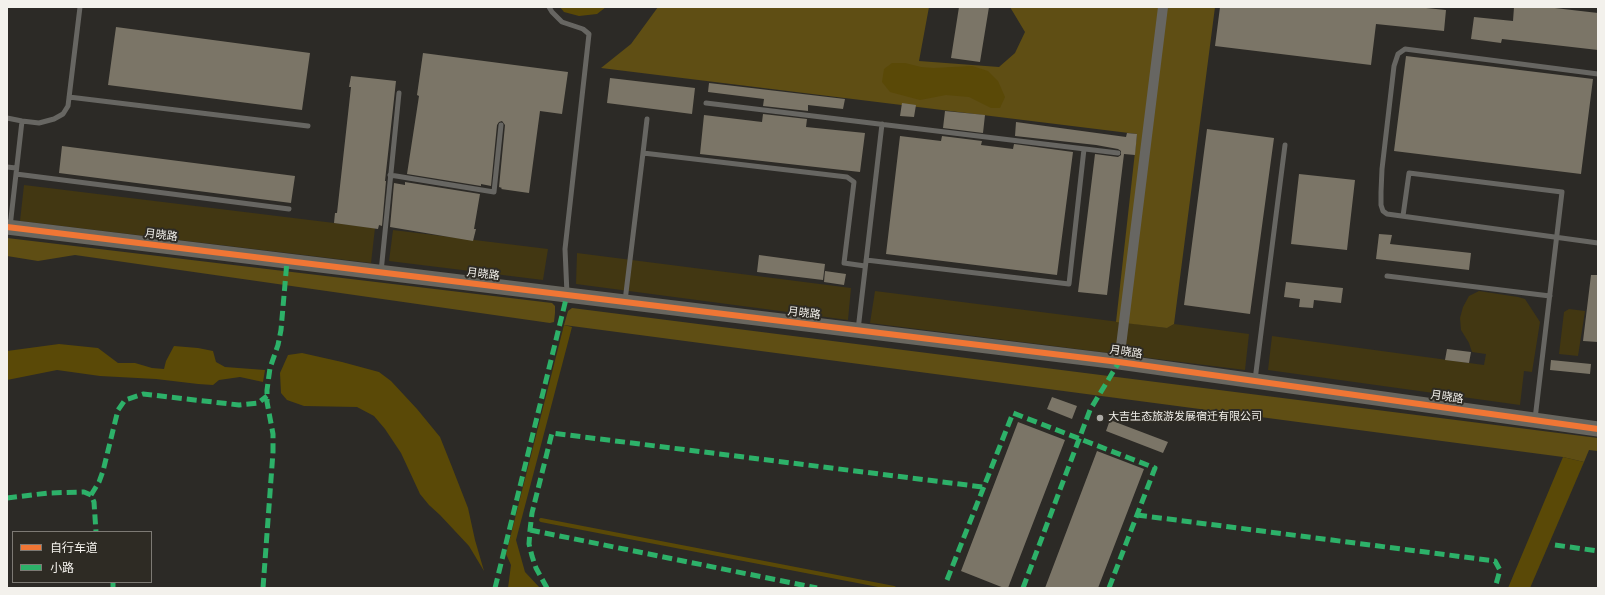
<!DOCTYPE html>
<html>
<head>
<meta charset="utf-8">
<style>
  body { margin:0 }
  #map { position:relative; width:1605px; height:595px; overflow:hidden; background:#2c2a26; font-family:"Source Sans 3","Noto Sans SC",sans-serif }
  canvas { display:block }
  .frame { position:absolute; inset:0; border:8px solid #f3f1ec; pointer-events:none }
  .legend { position:absolute; left:12px; top:531px; width:140px; height:52px; box-sizing:border-box; background:#2e2b24; border:1px solid #7d7a74; margin:0; padding:5px 7px; list-style:none; font-size:12px; color:#f3f1ec }
  .legend li { display:flex; align-items:center; gap:8px; height:20px }
  .legend b { width:20px; border:1px solid #7d7a74 }
</style>
</head>
<body>
<div id="map">
<canvas width="1605" height="595"></canvas>
<div class="frame"></div>
<ul class="legend">
<li><b style="height:5px;background:#f07635"></b>自行车道</li>
<li><b style="height:5px;background:#2db169"></b>小路</li>
</ul>
</div>
<script>
const g = document.querySelector('canvas').getContext('2d');
g.lineJoin = 'round';
function fill(path, color) { g.fillStyle = color; g.fill(path, 'evenodd'); }
const shape = rows => new Path2D(rows.map(r => 'M' + r).join(''));
function strokePath(path, color, width, dash) { g.strokeStyle = color; g.lineWidth = width; g.lineCap = dash ? 'butt' : 'round'; g.setLineDash(dash || []); g.stroke(path); }
function label(font, color, halo, rows, align = 'center') {
  g.font = font + ' "Source Sans 3","Noto Sans SC",sans-serif'; g.lineWidth = 4; g.setLineDash([]); g.textBaseline = 'middle'; g.strokeStyle = halo; g.fillStyle = color; for (const [text, x, y, turn = 0] of rows) {
    g.save(); g.translate(x, y); g.rotate((+turn || 0) * Math.PI / 180); g.textAlign = isNaN(turn) ? turn : align; if (halo) g.strokeText(text, 0, 0); g.fillText(text, 0, 0); g.restore();
  }
}
const green = shape([
  [24,185,375,228,371,263,20,221],
  [393,230,548,249,543,280,389,261],
  [577,253,851,288,848,320,576,284],
  [875,291,1167,328,1174,324,1249,334,1245,370,870,323],
  [1479,291,1518,297,1525,299,1540,322,1532,372,1524,371,1520,405,1268,370,1272,336,1484,365,1486,354,1472,352,1469,343,1461,330,1460,318,1463,307,1469,296],
  [1569,309,1585,311,1578,356,1559,354,1564,312]
]);
const forest = shape([
  [658,7,929,7,919,61,999,67,1015,53,1025,32,1010,7,1215,7,1174,324,1167,328,1116,322,1137,134,601,68,631,44],
  [7,238,552,303,555,306,555,313,554,322,550,323,75,255,38,261,7,256],
  [572,308,1598,438,1598,451,1589,450,1584,462,1563,457,564,325,568,311]
]);
const water = shape([
  [560,7,606,7,597,14,579,16,564,12],
  [892,63,905,63,921,67,934,68,972,66,988,71,998,81,1005,97,1000,108,991,108,969,97,946,95,920,100,890,92,882,82,884,69],
  [564,325,572,327,516,540,525,572,540,588,508,588,511,565,506,554],
  [59,344,98,348,118,363,135,363,152,368,164,369,166,361,174,346,198,348,213,351,216,362,225,367,265,370,263,382,240,377,219,380,213,385,198,384,156,379,100,376,57,370,7,380,7,351],
  [302,353,342,362,379,372,391,381,417,409,440,437,452,467,468,508,475,540,484,571,469,546,440,515,429,505,420,494,401,453,385,429,374,416,357,407,304,406,287,400,281,393,280,373,288,355],
  [1563,457,1584,462,1530,588,1508,588]
]);
const stream = shape([
  [541,520,894,588]
]);
const building = shape([
  [959,7,989,7,980,62,951,58],
  [1220,7,1416,7,1446,10,1444,31,1376,24,1371,65,1215,46],
  [1514,7,1546,7,1598,13,1598,50,1502,39,1501,43,1471,39,1474,17,1513,21],
  [116,27,310,53,302,110,108,85],
  [423,53,568,72,562,114,540,111,529,193,501,189,502,188,499,187,505,125,502,121,499,122,497,125,491,186,481,184,481,186,407,174,419,96,417,95],
  [1406,56,1593,79,1581,174,1394,151],
  [351,76,396,81,385,181,386,181,382,226,379,225,378,229,334,223,335,213,337,213,351,87,349,87],
  [610,78,695,88,692,114,607,103],
  [709,83,845,99,843,109,808,105,808,111,763,106,764,99,708,92],
  [902,103,916,105,914,117,900,116],
  [945,111,985,115,983,133,943,128],
  [763,114,807,119,806,127,865,133,860,172,700,154,704,115,762,122],
  [1016,122,1126,137,1127,133,1137,134,1135,155,1124,154,1107,295,1078,292,1095,154,1118,157,1121,155,1121,151,1118,149,1096,145,1015,136],
  [1207,129,1274,138,1250,314,1184,305],
  [900,136,941,141,942,136,982,141,981,145,1013,149,1014,144,1073,152,1057,275,886,254],
  [62,146,295,176,291,203,59,173],
  [1299,174,1355,180,1347,250,1291,244],
  [405,182,480,194,474,229,476,229,473,241,390,227,394,183,405,185],
  [1379,234,1392,235,1390,244,1471,253,1469,270,1376,259],
  [759,255,825,264,823,280,757,272],
  [825,271,846,274,844,285,824,282],
  [1591,275,1598,275,1598,342,1583,341],
  [1286,282,1343,288,1341,303,1314,300,1313,308,1299,307,1300,299,1284,297],
  [1447,349,1471,352,1469,363,1445,360],
  [1551,360,1591,364,1590,374,1550,370],
  [1052,397,1077,406,1072,419,1047,409],
  [1110,420,1168,442,1163,453,1106,431],
  [1018,422,1065,440,1008,588,1004,588,961,571],
  [1097,451,1144,469,1098,588,1045,588]
]);
const lane = shape([
  [549,7,552,12,562,22,583,29,589,34,565,249,567,294],
  [1598,74,1405,49,1398,54,1394,66,1382,169,1381,192,1381,205,1383,211,1387,214,1598,243],
  [69,97,308,126],
  [706,103,1118,153],
  [7,118,22,121,39,123,54,119,63,114,68,106,80,7],
  [647,119,643,153,847,177,854,182,844,263,865,266],
  [7,167,16,168],
  [16,174,289,209],
  [390,175,494,192,501,125],
  [1403,216,1409,173,1562,192,1535,419],
  [10,227,22,121],
  [866,260,1069,284,1084,149],
  [381,272,399,93],
  [1387,276,1550,296],
  [625,301,643,153],
  [858,330,882,124],
  [1255,380,1285,145]
]);
const street = shape([
  [1119,362,1163,7]
]);
const secondary = shape([
  [7,227,1119,362,1598,429]
]);
const quiet = shape([
  [91,495,99,482,103,471,118,410,125,400,143,394,239,405,258,403,267,396],
  [7,498,48,493,84,492,91,495,94,502,96,532],
  [1137,515,1495,561,1500,570,1495,588],
  [530,530,817,588],
  [1555,545,1598,551],
  [947,580,1013,413,1155,468,1109,588],
  [113,588,113,582],
  [263,588,273,452,273,434,267,402,267,390,270,368,278,345,281,330,287,261],
  [495,588,567,295],
  [547,588,536,568,532,556,529,544,530,530,532,513,552,433,983,487],
  [1023,588,1090,410,1119,362]
]);
const cycleway = shape([
  [7,227,1119,362,1598,429]
]);
const markers = [
  [1100,418,4,"#adaba7"]
];
const streetNames = [
  ["月晓路",161,236,7],
  ["月晓路",483,275,7],
  ["月晓路",804,314,7],
  ["月晓路",1126,353,8],
  ["月晓路",1447,398,8]
];
const poiNames = [
  ["大吉生态旅游发展宿迁有限公司",1108,418]
];
fill(green, '#423712');
fill(forest, '#5f4e14');
fill(water, '#5a4907');
strokePath(stream, '#5a4907', 4);
fill(building, '#7b7567');
strokePath(lane, '#676662', 5);
strokePath(street, '#676662', 10);
strokePath(secondary, '#68665f', 15);
strokePath(quiet, '#2db169', 5, [10, 5]);
strokePath(cycleway, '#f07635', 6);
for (const [x, y, r, color] of markers) { const dot = new Path2D(); dot.arc(x, y, r, 0, 2 * Math.PI); g.fillStyle = color; g.fill(dot); strokePath(dot, '#2e2b24', 1.5); }
label('11px', '#f3f1ec', '#2e2b24', streetNames);
label('11px', '#f3f1ec', '#2e2b24', poiNames, 'left');
</script>
</body>
</html>
